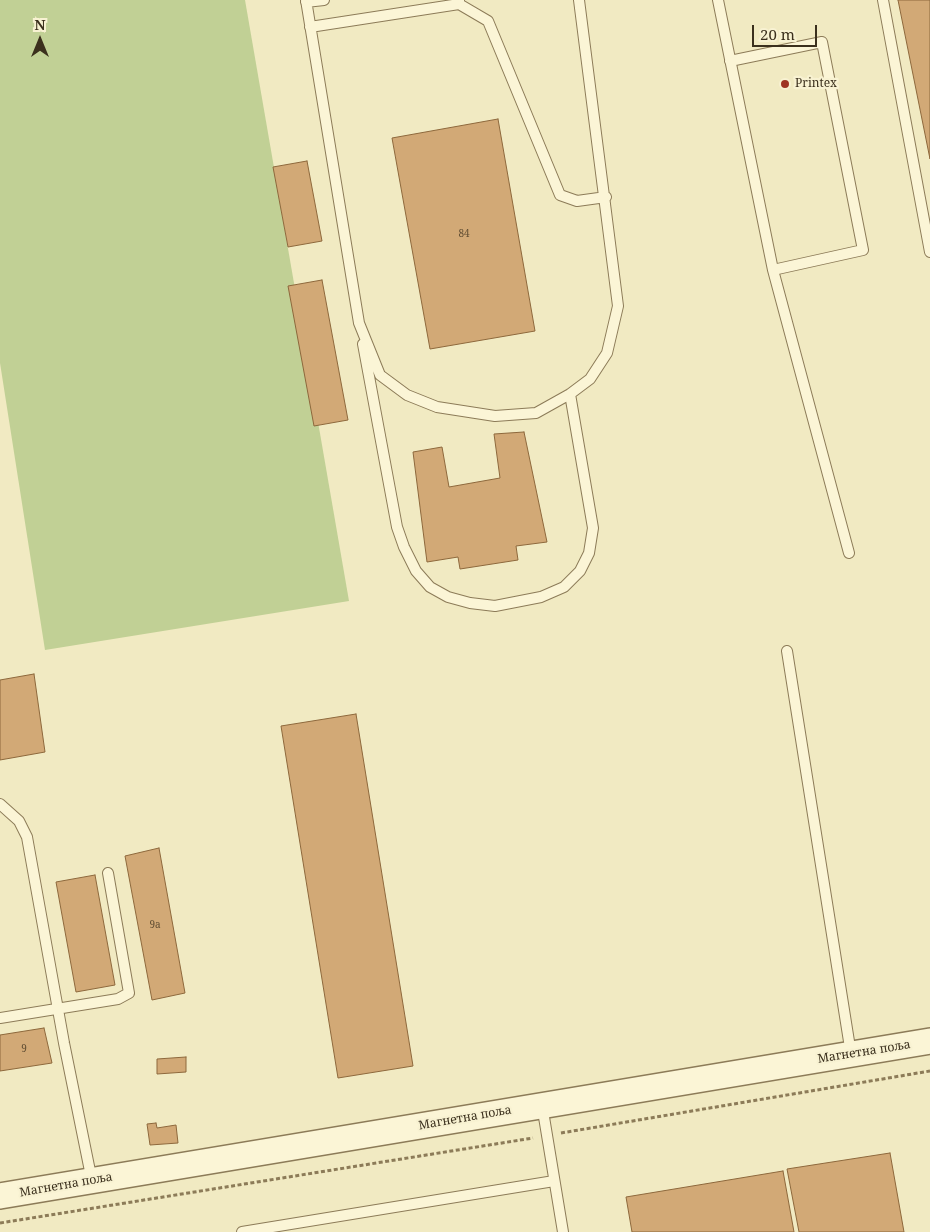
<!DOCTYPE html>
<html>
<head>
<meta charset="utf-8">
<style>
  body { margin:0 }
  #map { position:relative; width:930px; height:1232px; overflow:hidden; background:#f1eac2; font-family:"Noto Serif",serif }
  canvas { display:block }
  .north { position:absolute; left:15px; top:15px; width:50px; height:50px; -webkit-text-stroke:4px #f8f2d2; paint-order:stroke; rotate:0deg; font-size:14px; font-weight:700; line-height:20px; text-align:center; color:#3b301d }
  .north::after { content:''; display:block; margin:auto; width:18px; height:22px; background:#3b301d; clip-path:polygon(50% 0,100% 100%,50% 72%,0 100%) }
  .scale { position:absolute; left:752px; top:25px; width:65px; height:22px; box-sizing:border-box; border:2px solid #3b301d; border-top:0; padding-left:6px; font-size:15px; line-height:18px; white-space:nowrap; color:#3b301d; -webkit-text-stroke:4px #f8f2d2; paint-order:stroke }
</style>
</head>
<body>
<div id="map">
<canvas width="930" height="1232"></canvas>
<div class="north">N</div>
<div class="scale">20 m</div>
</div>
<script>
const g = document.querySelector('canvas').getContext('2d');
g.lineJoin = 'round';
function fill(path, color) { g.fillStyle = color; g.fill(path, 'evenodd'); }
const shape = rows => new Path2D(rows.map(r => 'M' + r).join(''));
function strokePath(path, color, width, dash) { g.strokeStyle = color; g.lineWidth = width; g.lineCap = dash ? 'butt' : 'round'; g.setLineDash(dash || []); g.stroke(path); }
function label(font, color, halo, rows, align = 'center') {
  g.font = font + ' "Noto Serif",serif'; g.lineWidth = 4.5; g.setLineDash([]); g.textBaseline = 'middle'; g.strokeStyle = halo; g.fillStyle = color; for (const [text, x, y, turn = 0] of rows) {
    g.save(); g.translate(x, y); g.rotate((+turn || 0) * Math.PI / 180); g.textAlign = isNaN(turn) ? turn : align; if (halo) g.strokeText(text, 0, 0); g.fillText(text, 0, 0); g.restore();
  }
}
const green = shape([
  [0,0,245,0,349,601,45,650,0,363]
]);
const building = shape([
  [898,0,930,0,930,159,898,0],
  [498,119,535,331,430,349,392,138,498,119],
  [307,161,322,241,288,247,273,167,307,161],
  [322,280,348,420,314,426,288,286,322,280],
  [524,432,547,542,516,546,518,560,460,569,458,557,427,562,413,452,442,447,449,487,500,478,494,434,524,432],
  [34,674,45,752,0,760,0,680,34,674],
  [356,714,413,1066,338,1078,281,726,356,714],
  [159,848,185,993,152,1000,125,856,159,848],
  [95,875,115,985,76,992,56,882,95,875],
  [44,1028,52,1063,0,1071,0,1035,44,1028],
  [186,1057,186,1072,157,1074,157,1059,186,1057],
  [156,1123,157,1128,176,1125,178,1143,150,1145,147,1124,156,1123],
  [890,1153,904,1232,799,1232,787,1169,890,1153],
  [783,1171,794,1232,632,1232,626,1197,783,1171]
]);
const path = shape([
  [561,1133,930,1071],
  [0,1223,533,1138]
]);
const service = shape([
  [306,0,359,323,380,375,407,395,437,407,495,416,536,413,570,394,590,379,607,353,618,306,579,0],
  [459,0,459,4,488,21,560,195,577,201,606,197],
  [718,0,773,270,849,553],
  [883,0,930,252],
  [306,2,324,0],
  [310,27,459,4],
  [730,61,822,42,863,250,773,270],
  [363,344,397,527,404,547,416,571,430,587,448,597,470,603,495,606,541,597,564,587,580,571,589,553,593,528,570,394],
  [787,651,851,1054],
  [0,804,19,821,27,837,64,1043,92,1181],
  [0,1018,118,999,129,993,108,873],
  [542,1105,563,1232],
  [242,1232,554,1181]
]);
const tertiary = shape([
  [0,1196,930,1041]
]);
const markers = [
  [785,84,5,"#9f3424"]
];
const numberNames = [
  ["84",464,234],
  ["9a",155,925],
  ["9",24,1049]
];
const poiNames = [
  ["Printex",795,84]
];
const streetNames = [
  ["Магнетна поља",864,1052,-9],
  ["Магнетна поља",465,1118,-10],
  ["Магнетна поља",66,1185,-10]
];
fill(green, '#c1d095');
fill(building, '#d2a976');
strokePath(building, '#8d683c', 1);
strokePath(service, '#8c7b58', 12);
strokePath(tertiary, '#8c7b58', 28);
strokePath(path, '#8c7b58', 3, [4, 2.5]);
strokePath(service, '#fbf5d6', 10);
strokePath(tertiary, '#fbf5d6', 25);
for (const [x, y, r, color] of markers) { const dot = new Path2D(); dot.arc(x, y, r, 0, 2 * Math.PI); g.fillStyle = color; g.fill(dot); strokePath(dot, '#f8f2d2', 2); }
label('10px', '#614e33', null, numberNames);
label('12px', '#3b301d', '#f8f2d2', poiNames, 'left');
label('12px', '#3b301d', '#f8f2d2', streetNames);
</script>
</body>
</html>
